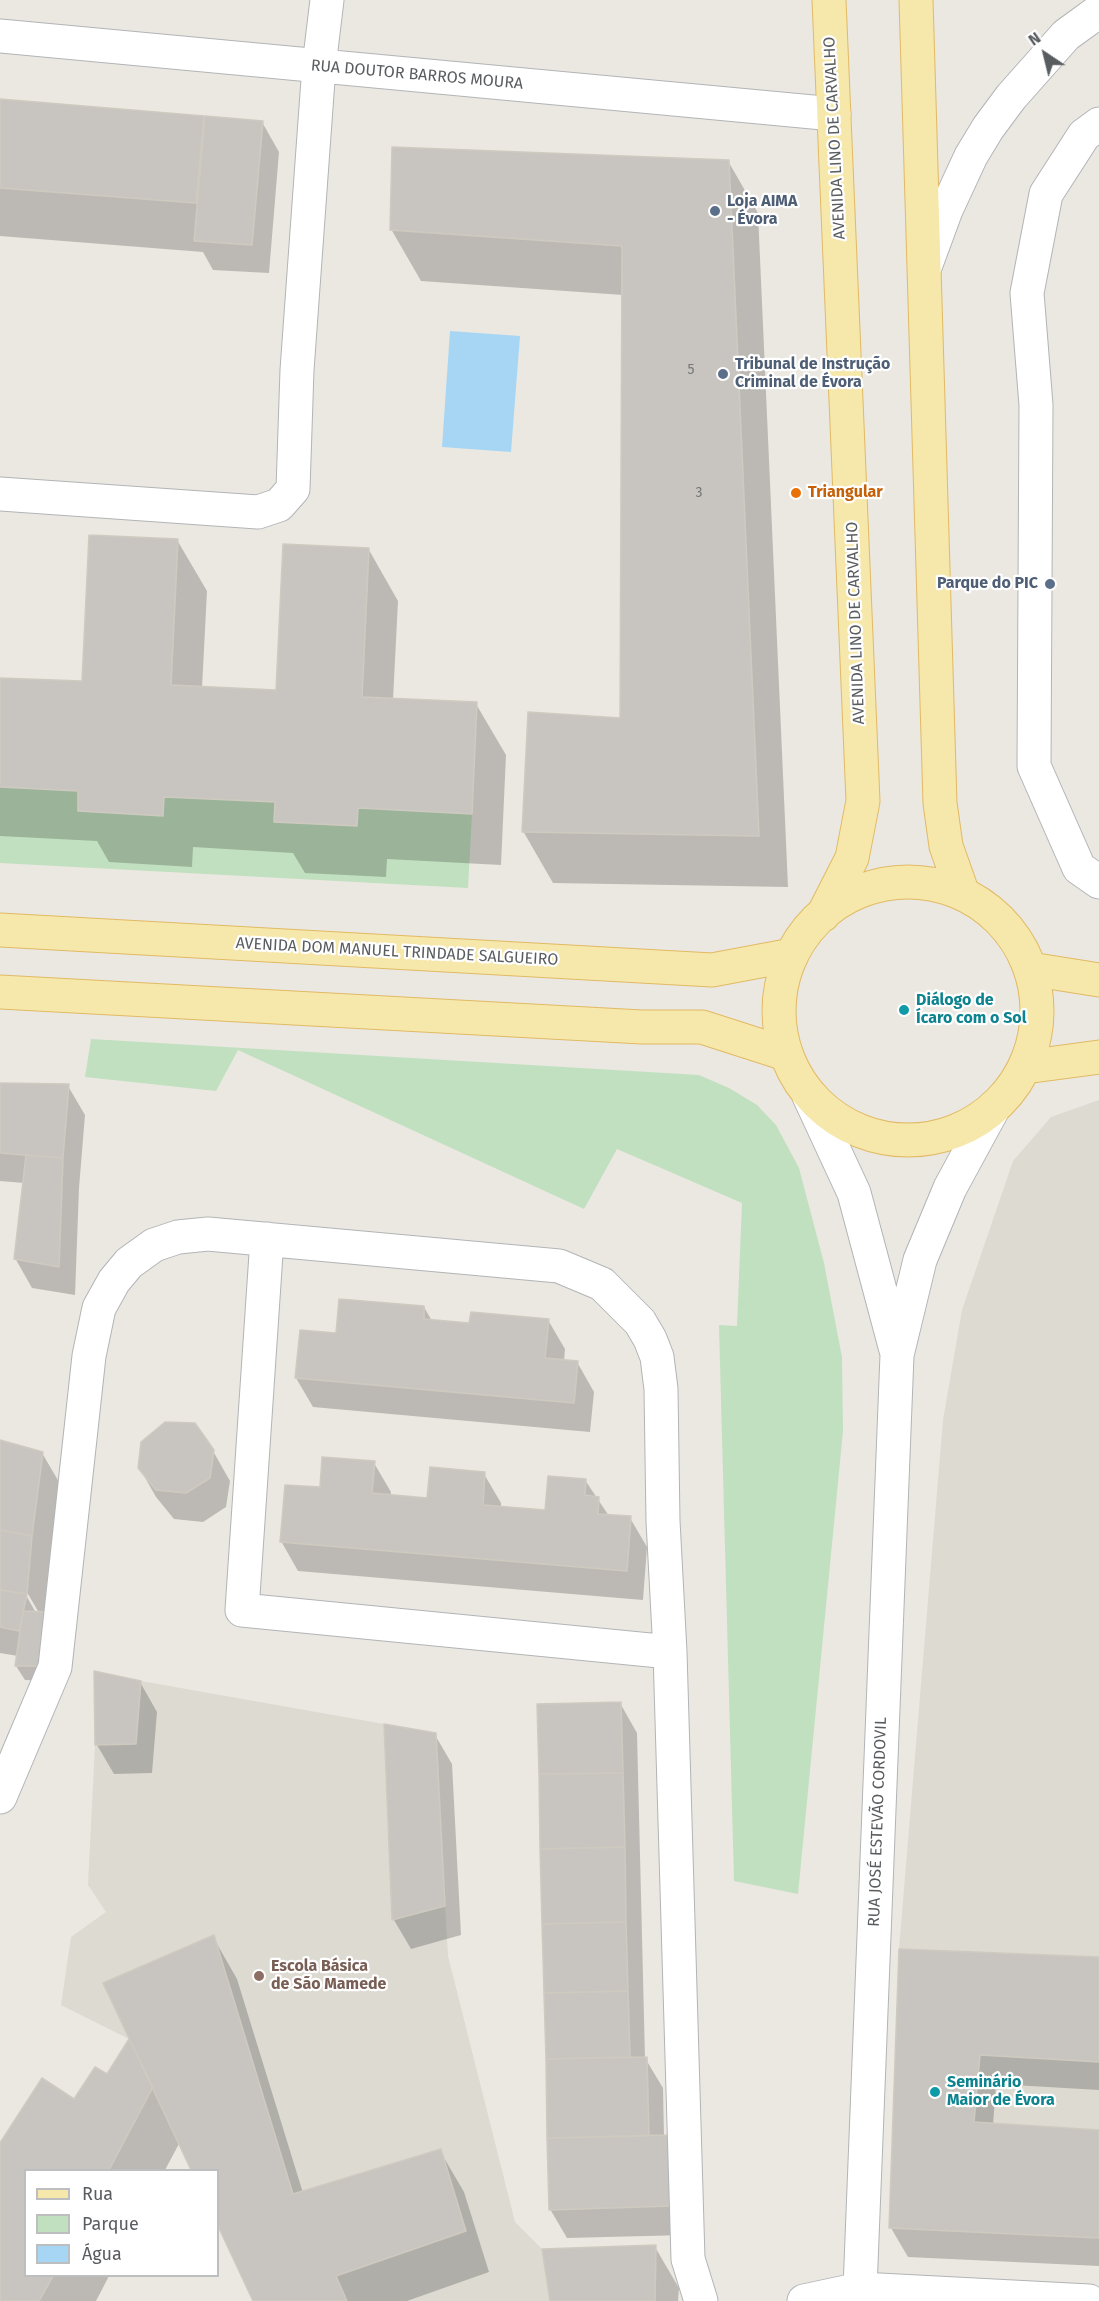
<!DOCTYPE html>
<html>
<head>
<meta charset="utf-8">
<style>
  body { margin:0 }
  #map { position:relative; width:1099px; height:2301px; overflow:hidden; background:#ebe8e1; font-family:"Fira Sans",sans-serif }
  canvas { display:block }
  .legend { position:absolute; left:24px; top:2169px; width:195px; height:108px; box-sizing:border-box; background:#fff; border:2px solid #bdbebf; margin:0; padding:8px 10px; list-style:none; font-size:18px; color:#5a5d60 }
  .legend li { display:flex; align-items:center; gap:12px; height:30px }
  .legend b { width:30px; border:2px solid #bdbebf }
  .north { position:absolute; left:1015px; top:24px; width:60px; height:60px; -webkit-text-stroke:4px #fff; paint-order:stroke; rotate:325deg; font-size:16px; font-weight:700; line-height:24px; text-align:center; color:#5a5d60 }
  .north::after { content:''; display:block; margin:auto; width:21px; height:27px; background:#5a5d60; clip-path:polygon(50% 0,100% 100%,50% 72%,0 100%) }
</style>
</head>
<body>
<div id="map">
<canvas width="1099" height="2301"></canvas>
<ul class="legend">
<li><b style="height:8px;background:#f6e7ab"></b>Rua</li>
<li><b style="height:16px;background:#c1e0c0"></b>Parque</li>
<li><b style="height:16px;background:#a7d6f5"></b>Água</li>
</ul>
<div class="north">N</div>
</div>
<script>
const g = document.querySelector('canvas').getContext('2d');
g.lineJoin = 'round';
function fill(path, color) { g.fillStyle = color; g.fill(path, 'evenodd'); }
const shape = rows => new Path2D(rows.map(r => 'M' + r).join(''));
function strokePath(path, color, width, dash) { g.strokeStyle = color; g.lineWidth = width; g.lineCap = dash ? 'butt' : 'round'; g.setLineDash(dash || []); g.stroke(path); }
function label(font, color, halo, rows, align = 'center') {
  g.font = font + ' "Fira Sans",sans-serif'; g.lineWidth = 4.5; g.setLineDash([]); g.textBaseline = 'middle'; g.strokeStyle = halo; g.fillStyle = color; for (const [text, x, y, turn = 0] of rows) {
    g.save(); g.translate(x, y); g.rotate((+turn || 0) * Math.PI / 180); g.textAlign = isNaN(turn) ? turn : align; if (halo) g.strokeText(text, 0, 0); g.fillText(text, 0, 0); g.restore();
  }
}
const education = shape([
  [1099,1100,1099,2238,889,2228,899,1949,943,1420,962,1310,1013,1161,1051,1117],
  [141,1681,384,1724,442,1850,448,1956,515,2222,542,2249,550,2301,253,2301,218,2226,218,2170,191,2170,129,2039,61,2005,71,1937,106,1912,88,1885,95,1745,136,1744]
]);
const green = shape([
  [0,787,78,791,78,811,162,816,164,797,275,802,274,822,357,826,358,808,472,814,468,888,0,863],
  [91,1039,699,1075,729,1088,757,1105,776,1125,799,1168,824,1263,842,1357,843,1431,798,1894,734,1881,719,1325,737,1326,742,1203,617,1149,584,1209,238,1050,216,1091,85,1077]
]);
const water = shape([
  [450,331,520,336,511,452,442,447]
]);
const shadow = shape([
  [0,101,203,117,206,123,262,122,279,152,269,273,213,270,203,252,0,236],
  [728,161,758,213,788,887,553,883,523,831,622,720,623,295,421,281,391,229],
  [177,540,207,591,202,688,278,692,369,550,398,601,393,700,476,704,506,755,501,865,387,859,386,877,305,873,293,853,193,847,192,867,109,862,97,841,0,836,0,679,83,683],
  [0,1084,68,1086,85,1115,79,1188,75,1295,32,1288,15,1258,24,1183,0,1181],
  [424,1307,432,1321,471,1324,548,1320,565,1349,564,1361,577,1362,594,1392,590,1432,313,1407,296,1378,301,1331,337,1334],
  [0,1442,42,1453,59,1482,44,1613,52,1681,25,1680,16,1666,18,1656,0,1653],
  [24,1587,39,1613,36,1613,22,1588],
  [213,1451,230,1481,226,1507,203,1522,174,1519,156,1497,139,1467],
  [374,1463,391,1492,390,1496,428,1500,484,1474,501,1503,501,1508,546,1512,585,1480,609,1516,630,1518,647,1547,643,1600,298,1571,281,1541,321,1489],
  [140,1682,157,1712,152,1773,114,1774,97,1745],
  [620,1703,637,1733,645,2058,663,2088,664,2137,686,2235,567,2238,550,2209,538,1706],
  [386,1726,435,1735,452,1764,461,1935,411,1949,394,1920],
  [213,1937,237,1979,303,2193,440,2151,464,2192,489,2272,407,2301,254,2301,218,2222,218,2170,193,2170,180,2142,165,2170,26,2170,26,2276,109,2276,96,2301,0,2301,0,2145,75,2101,136,2055],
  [900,1950,1099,1958,1099,2090,996,2084,993,2125,1099,2131,1099,2266,908,2257,891,2228],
  [655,2247,679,2288,678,2301,552,2301]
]);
const building = shape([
  [0,99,204,116,196,203,0,188,0,99],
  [205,116,263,121,252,245,194,241,205,116],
  [392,147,729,160,759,836,522,832,528,712,620,718,622,246,390,230,392,147],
  [89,535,178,539,171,685,276,690,283,544,369,548,362,697,477,702,472,814,358,808,357,826,274,822,275,802,164,797,163,816,78,811,78,791,0,787,0,678,82,681,89,535],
  [0,1083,69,1084,63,1158,0,1153,0,1083],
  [26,1155,63,1158,59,1267,14,1259,26,1155],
  [339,1299,424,1306,424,1319,469,1323,471,1312,549,1319,545,1358,578,1361,574,1403,295,1378,300,1330,336,1333,339,1299],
  [165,1422,195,1423,214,1450,210,1478,186,1493,156,1490,138,1468,141,1442,165,1422],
  [0,1440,43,1452,32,1536,0,1530,0,1440],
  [322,1457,375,1461,372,1493,427,1498,430,1467,485,1472,483,1505,545,1510,548,1476,586,1479,585,1495,599,1497,598,1514,631,1516,627,1571,280,1542,285,1485,320,1487,322,1457],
  [0,1530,32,1536,27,1594,0,1590,0,1530],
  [0,1590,27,1594,19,1631,0,1627,0,1590],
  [23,1611,49,1612,44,1666,15,1666,23,1611],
  [94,1671,141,1681,136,1744,95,1745,94,1671],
  [621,1702,623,1773,539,1774,537,1704,621,1702],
  [384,1724,436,1733,445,1906,392,1920,384,1724],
  [623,1773,625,1847,540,1849,539,1774,623,1773],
  [625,1847,626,1922,542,1924,540,1849,625,1847],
  [626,1922,628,1991,544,1993,542,1924,626,1922],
  [214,1935,293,2194,441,2149,466,2231,336,2276,347,2301,253,2301,218,2226,218,2170,191,2170,103,1983,214,1935],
  [899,1949,1099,1957,1099,2062,980,2055,974,2122,1099,2130,1099,2238,889,2228,899,1949],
  [628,1991,630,2057,546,2059,544,1993,628,1991],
  [129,2039,153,2087,109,2170,26,2170,26,2276,53,2276,39,2301,0,2301,0,2143,42,2078,74,2099,95,2067,107,2074,129,2039],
  [647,2057,649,2136,547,2138,546,2059,647,2057],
  [668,2135,670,2206,549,2210,547,2138,668,2135],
  [656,2245,655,2301,550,2301,542,2249,656,2245]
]);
const minor = shape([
  [0,36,834,114],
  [1099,124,1084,135,1046,194,1027,293,1036,405,1034,766,1079,868,1099,882],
  [925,267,946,210,971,156,988,128,1011,97,1066,35,1099,11],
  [0,494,258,512,279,505,293,489,297,370,319,66,327,0],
  [809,1096,854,1193,896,1350],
  [267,1239,242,1610,670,1652],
  [0,1797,55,1667,89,1356,99,1308,114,1281,129,1263,154,1245,178,1237,208,1234,559,1266,602,1284,640,1322,650,1339,657,1357,661,1389,663,1521,670,1652,688,2259,701,2301],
  [860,2289,897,1355,920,1260,950,1188,994,1107],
  [804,2301,860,2289,1089,2301]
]);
const major = shape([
  [916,0,940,803,946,846,963,894],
  '779 1011a129 129 0 1 1 258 0a129 129 0 1 1-258 0Z',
  [823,915,852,858,863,801,829,0],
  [0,930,712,970,792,955],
  [1030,969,1099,980],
  [0,992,642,1027,702,1027,786,1054],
  [1025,1067,1099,1057]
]);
const markers = [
  [715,211,6,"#5c6f8a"],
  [723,374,6,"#5c6f8a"],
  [796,493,6,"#e8710a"],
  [1050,584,6,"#5c6f8a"],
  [904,1010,6,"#0f9aa8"],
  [259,1976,6,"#8d6e63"],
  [935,2092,6,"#0f9aa8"]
];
const numberNames = [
  ["5",691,370],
  ["3",699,493]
];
const streetNames = [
  ["RUA DOUTOR BARROS MOURA",417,75,5],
  ["AVENIDA LINO DE CARVALHO",835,138,-93],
  ["AVENIDA LINO DE CARVALHO",856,623,-92],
  ["AVENIDA DOM MANUEL TRINDADE SALGUEIRO",397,952,3],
  ["RUA JOSÉ ESTEVÃO CORDOVIL",878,1822,-88]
];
const serviceNames = [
  ["Loja AIMA",727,202],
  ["- Évora",727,220],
  ["Tribunal de Instrução",735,365],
  ["Criminal de Évora",735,383],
  ["Parque do PIC",1038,584,"right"]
];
const foodNames = [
  ["Triangular",808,493]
];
const cultureNames = [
  ["Diálogo de",916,1001],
  ["Ícaro com o Sol",916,1019],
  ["Seminário",947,2083],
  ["Maior de Évora",947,2101]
];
const educationNames = [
  ["Escola Básica",271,1967],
  ["de São Mamede",271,1985]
];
fill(education, '#dddad2');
fill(green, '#c1e0c0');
fill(water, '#a7d6f5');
fill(shadow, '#0003');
fill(building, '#c8c5c0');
strokePath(building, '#cfcac0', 1.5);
strokePath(minor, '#b2b4b7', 35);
strokePath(major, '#e1ba64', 35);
strokePath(minor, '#fff', 33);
strokePath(major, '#f6e7ab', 33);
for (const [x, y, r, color] of markers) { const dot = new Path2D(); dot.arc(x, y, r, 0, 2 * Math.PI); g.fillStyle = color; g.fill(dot); strokePath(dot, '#fff', 2); }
label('14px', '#767778', null, numberNames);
label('16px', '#5a5d60', '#fff', streetNames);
label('bold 16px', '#4e5e75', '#fff', serviceNames, 'left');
label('bold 16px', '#c56008', '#fff', foodNames, 'left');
label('bold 16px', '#0d838f', '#fff', cultureNames, 'left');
label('bold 16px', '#785e54', '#fff', educationNames, 'left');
</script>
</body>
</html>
